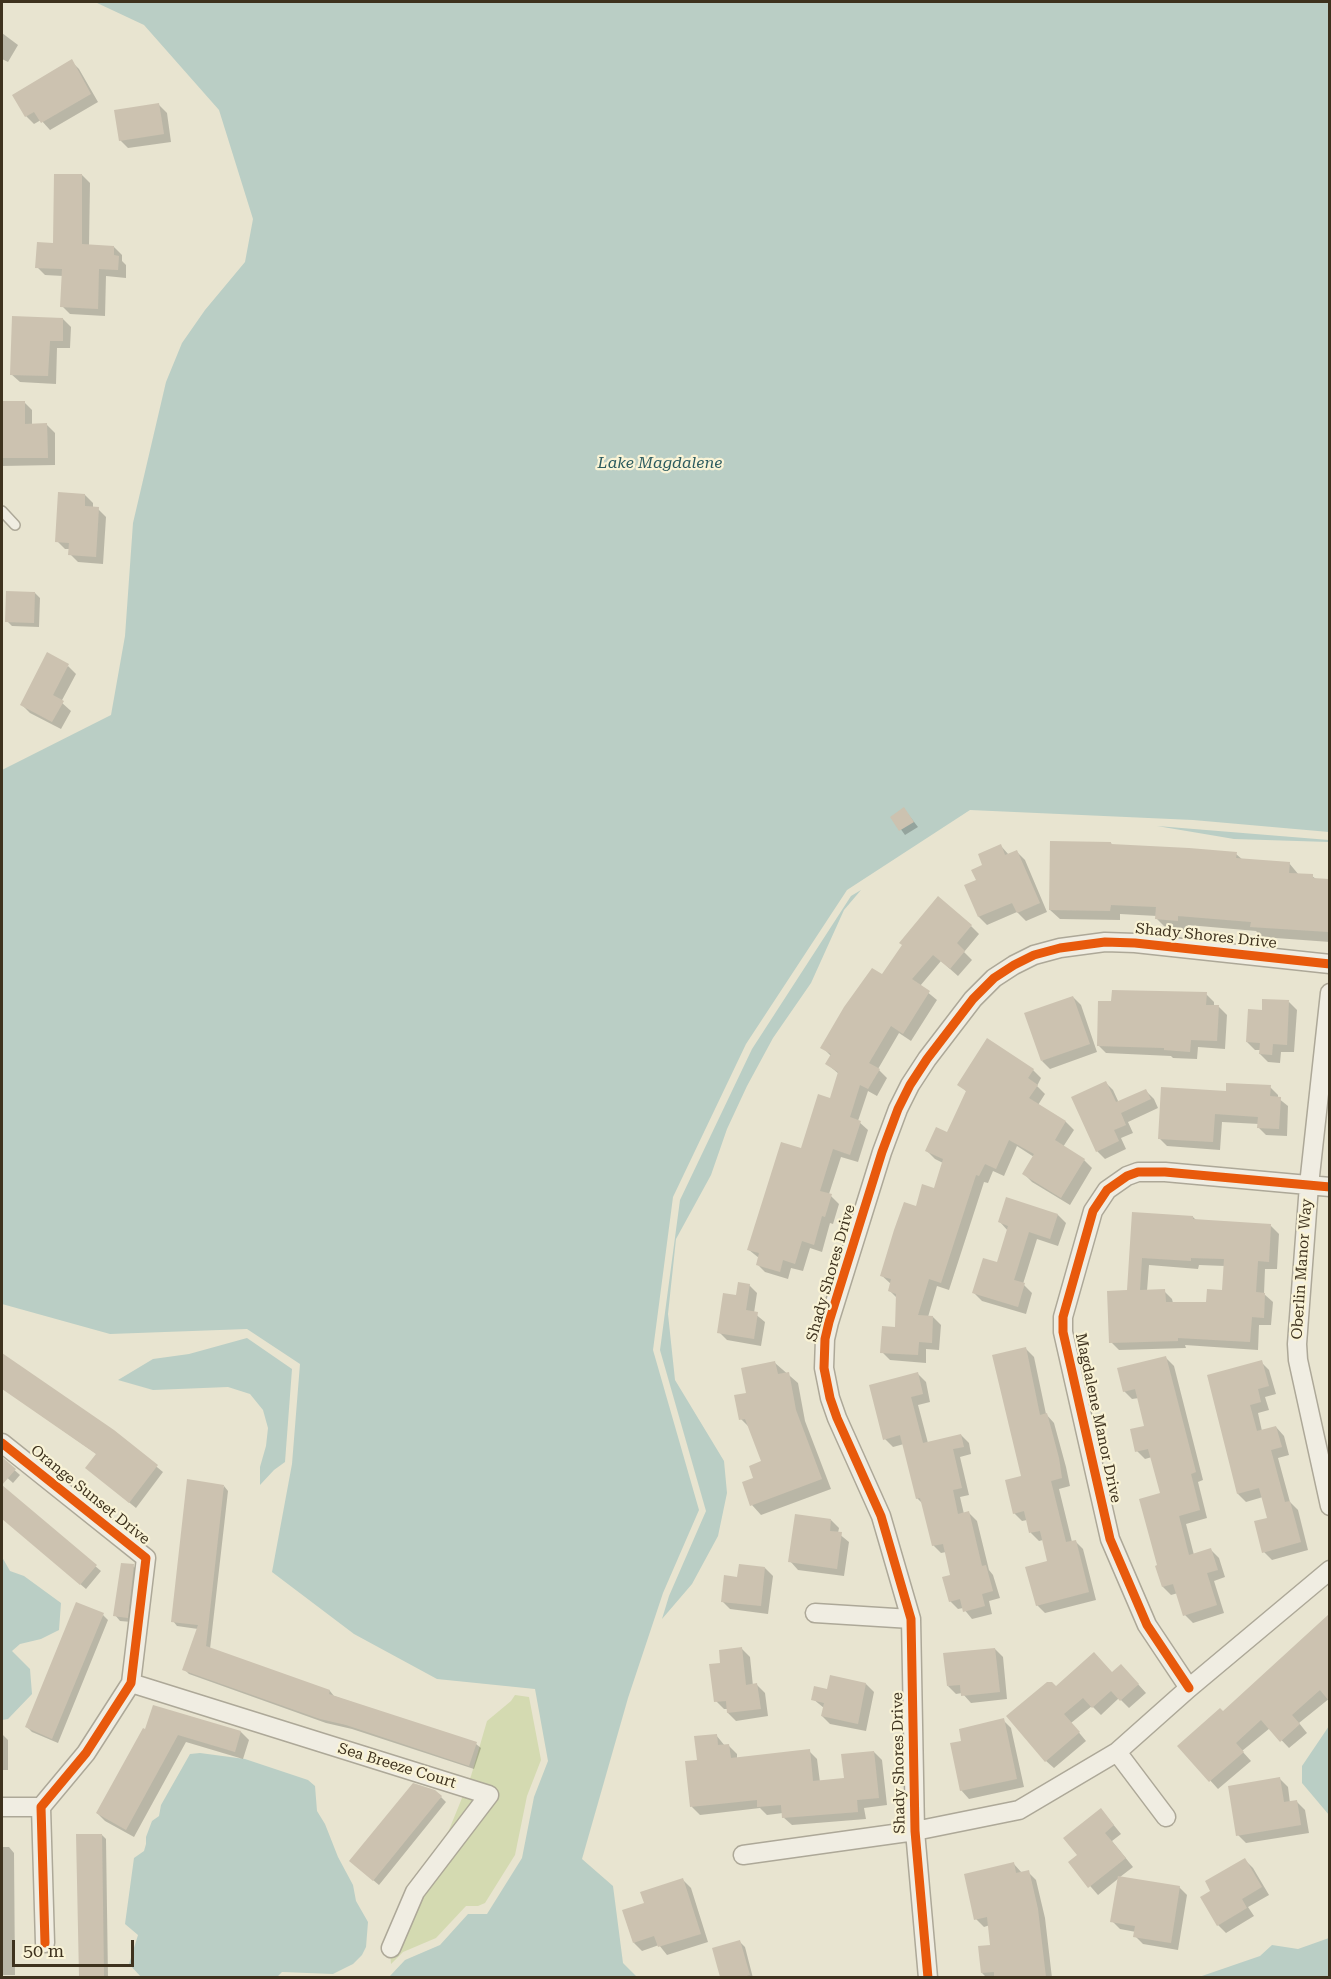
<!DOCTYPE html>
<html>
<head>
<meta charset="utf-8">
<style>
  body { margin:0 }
  #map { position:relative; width:1331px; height:1979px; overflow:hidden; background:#e8e4d0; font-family:"Roboto Serif",serif }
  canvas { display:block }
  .frame { position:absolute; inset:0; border:3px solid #3e321e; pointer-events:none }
  .scale { position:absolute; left:12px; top:1940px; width:122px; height:27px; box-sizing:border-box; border:3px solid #3e321e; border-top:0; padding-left:8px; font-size:18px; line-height:21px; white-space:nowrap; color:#3e321e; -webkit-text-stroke:4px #f9f3d6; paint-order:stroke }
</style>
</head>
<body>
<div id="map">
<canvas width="1331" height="1979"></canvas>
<div class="frame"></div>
<div class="scale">50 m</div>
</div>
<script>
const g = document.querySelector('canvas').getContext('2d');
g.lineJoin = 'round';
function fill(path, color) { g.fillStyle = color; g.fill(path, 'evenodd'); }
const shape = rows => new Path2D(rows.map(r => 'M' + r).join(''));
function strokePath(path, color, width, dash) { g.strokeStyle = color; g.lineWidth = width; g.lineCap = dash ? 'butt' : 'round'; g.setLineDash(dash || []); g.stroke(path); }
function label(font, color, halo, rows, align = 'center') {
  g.font = font + ' "Roboto Serif",serif'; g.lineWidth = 4.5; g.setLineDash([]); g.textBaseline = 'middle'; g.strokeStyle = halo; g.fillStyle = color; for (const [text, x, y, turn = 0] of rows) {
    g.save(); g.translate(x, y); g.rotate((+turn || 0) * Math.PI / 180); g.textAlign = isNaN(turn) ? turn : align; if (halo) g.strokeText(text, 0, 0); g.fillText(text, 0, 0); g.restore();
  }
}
const green = shape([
  [515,1695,529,1697,541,1760,527,1796,515,1855,485,1903,478,1906,466,1906,436,1938,403,1952,391,1964,389,1939,440,1852,471,1776,487,1721,511,1701]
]);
const water = shape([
  [95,2,1329,2,1329,832,1193,820,970,810,847,890,746,1044,673,1197,653,1350,699,1510,663,1593,628,1698,582,1859,613,1886,623,1963,637,1977,389,1977,405,1960,440,1945,468,1914,487,1914,522,1858,534,1797,548,1761,535,1689,437,1679,354,1634,272,1572,292,1464,300,1364,247,1329,110,1334,2,1304,2,770,111,715,125,636,133,523,166,382,182,343,205,310,245,262,253,219,219,110,144,25],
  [1157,826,1329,840,1329,842,1234,839],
  [861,890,844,910,811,983,773,1038,747,1086,727,1129,711,1175,676,1239,668,1314,675,1380,724,1461,727,1493,718,1536,692,1584,662,1619,669,1596,706,1511,660,1350,680,1200,752,1049,851,896],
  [247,1338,292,1369,285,1462,274,1470,260,1485,260,1467,266,1446,268,1428,263,1410,250,1394,228,1387,153,1390,118,1380,153,1359,189,1354],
  [2,1557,10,1571,24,1576,61,1603,59,1630,41,1639,20,1644,12,1651,30,1669,32,1694,8,1719,2,1720],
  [1329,1726,1329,1815,1302,1783,1302,1766],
  [200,1753,245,1759,308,1780,315,1786,317,1811,325,1824,338,1857,353,1885,356,1901,368,1922,366,1947,362,1955,353,1964,333,1974,282,1972,276,1978,141,1977,129,1964,138,1935,125,1924,134,1858,144,1851,146,1844,146,1837,152,1821,159,1816,161,1805,190,1754],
  [1329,1938,1329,1977,1199,1977,1260,1956,1272,1945,1298,1949]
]);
const shadow = shape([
  [2,33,18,45,8,62,2,59],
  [71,61,79,69,98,102,50,130,41,120,34,124,26,116],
  [159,105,167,113,171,142,128,148,120,140],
  [82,175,90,183,89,246,114,247,122,255,122,261,126,265,126,278,106,276,105,316,70,314,62,306,63,276,45,275,37,267,54,244],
  [63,319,71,327,70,348,57,348,56,384,20,382,11,374],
  [24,402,32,410,32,425,47,425,55,433,55,465,2,466,2,414],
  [85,495,93,503,93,508,98,509,106,517,103,564,78,562,70,554,70,549,65,549,57,541],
  [35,593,40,598,39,627,12,626,7,621],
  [68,666,76,674,61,702,71,711,61,729,30,713,22,705],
  [904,809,918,827,905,835,892,817],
  [1111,843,1113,846,1236,854,1243,860,1289,863,1299,875,1312,876,1316,879,1330,880,1330,942,1262,937,1256,931,1188,925,1187,930,1167,929,1157,919,1157,916,1120,914,1120,920,1060,919,1050,910],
  [1001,846,1009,855,1017,852,1025,860,1047,912,1026,921,1017,912,987,925,979,917,966,886,978,881,984,866],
  [971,926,979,934,964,952,972,960,958,976,941,961,920,986,937,1000,911,1041,899,1033,878,1069,887,1078,877,1096,868,1091,858,1121,868,1130,858,1162,841,1157,829,1194,839,1204,833,1224,830,1223,822,1252,810,1248,803,1271,791,1268,788,1279,765,1272,757,1264,759,1258,749,1250,831,1100,839,1074,827,1064,831,1056,822,1047,882,976],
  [1206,994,1214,1002,1214,1006,1219,1007,1227,1015,1225,1049,1198,1047,1197,1059,1173,1058,1171,1056,1106,1053,1098,1045],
  [1073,997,1081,1005,1097,1052,1050,1069,1042,1061],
  [1289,1002,1297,1010,1294,1052,1281,1052,1280,1063,1268,1062,1260,1054,1261,1050,1255,1050,1247,1042,1263,1012],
  [987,1040,1033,1070,1041,1078,1037,1086,1045,1094,1038,1105,1066,1122,1074,1130,1063,1147,1084,1160,1092,1168,1070,1205,1032,1182,1024,1174,1034,1157,1017,1146,1004,1176,993,1171,988,1183,984,1182,949,1290,937,1286,928,1317,933,1317,941,1325,939,1350,926,1349,926,1363,890,1360,882,1352,896,1328,898,1299,889,1290,891,1284,881,1275,916,1208,935,1190,943,1163,935,1159,927,1151,948,1134,967,1092,959,1084],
  [1105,1082,1113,1090,1119,1103,1146,1091,1154,1099,1158,1108,1128,1122,1133,1133,1121,1138,1126,1149,1105,1159,1097,1151],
  [1270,1087,1278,1095,1278,1098,1288,1106,1287,1136,1266,1135,1258,1127,1259,1124,1222,1122,1220,1150,1167,1146,1159,1138,1227,1093],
  [1134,1214,1193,1217,1197,1221,1271,1226,1279,1234,1277,1269,1265,1269,1264,1294,1273,1302,1271,1325,1259,1325,1258,1350,1185,1345,1186,1348,1119,1350,1111,1342,1129,1292],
  [1149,1265,1198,1269,1199,1265,1225,1266,1223,1292,1207,1303,1173,1303,1172,1299,1164,1291,1147,1291],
  [1058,1215,1066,1223,1058,1246,1037,1239,1023,1284,1032,1293,1026,1314,982,1301,974,1293,998,1264,1008,1231,1000,1222],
  [749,1285,757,1293,754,1313,765,1322,761,1346,727,1340,719,1332,737,1297],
  [1026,1349,1034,1357,1046,1414,1054,1423,1066,1467,1070,1486,1059,1489,1072,1542,1075,1541,1083,1549,1096,1600,1045,1613,1037,1605,1048,1562,1043,1540,1039,1541,1031,1533,1027,1520,1022,1521,1014,1513,1023,1477],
  [2,1355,114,1432,163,1472,136,1508,93,1473,98,1455,2,1388],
  [1166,1358,1174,1366,1203,1480,1198,1482,1207,1518,1186,1524,1194,1555,1211,1550,1219,1558,1225,1577,1214,1581,1224,1613,1193,1623,1185,1615,1178,1593,1171,1595,1163,1587,1162,1494,1152,1457,1145,1459,1137,1451,1146,1427,1139,1398,1132,1399,1124,1391],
  [1261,1362,1269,1370,1276,1394,1265,1397,1269,1410,1258,1413,1262,1431,1276,1427,1284,1436,1289,1455,1278,1458,1290,1502,1298,1510,1308,1550,1272,1560,1264,1552,1269,1519,1263,1497,1246,1502,1238,1494,1208,1376],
  [775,1363,798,1383,805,1421,831,1489,761,1515,752,1505,755,1478,763,1462,751,1429,741,1419,747,1394],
  [918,1374,926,1382,930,1402,918,1405,928,1443,961,1435,969,1443,971,1454,960,1457,969,1495,960,1497,964,1514,969,1513,977,1521,989,1570,993,1575,1000,1598,989,1601,992,1614,972,1619,963,1608,958,1609,950,1601,951,1576,946,1552,941,1553,933,1545,923,1504,917,1498,904,1444,893,1447,885,1439],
  [2,1459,20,1475,13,1483,2,1473],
  [224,1486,228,1491,210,1649,330,1691,334,1696,476,1744,481,1748,474,1769,352,1729,326,1723,189,1674,184,1669,198,1629,177,1626,173,1621],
  [2,1487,101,1571,86,1589,2,1518],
  [831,1520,839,1528,838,1533,849,1542,844,1576,798,1570,790,1561],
  [133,1566,138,1571,132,1622,120,1621,115,1615],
  [765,1568,773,1576,768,1614,730,1609,722,1601,738,1579],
  [103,1615,108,1620,58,1743,32,1732,27,1727],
  [1328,1617,1330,1698,1299,1723,1307,1733,1289,1748,1270,1728,1242,1751,1251,1761,1218,1789,1179,1746,1223,1713],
  [742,1649,750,1657,753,1686,757,1685,765,1693,768,1716,736,1721,728,1713,728,1709,724,1709,716,1701,722,1664],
  [995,1649,1003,1657,1007,1699,971,1703,962,1693,956,1694,948,1686],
  [1112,1674,1129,1674,1146,1693,1129,1708,1119,1698,1101,1715,1092,1706,1071,1723,1086,1741,1054,1768,1046,1761,1056,1688],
  [866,1684,874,1692,866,1731,830,1724,822,1716,824,1708,813,1699,828,1691],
  [1003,1720,1011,1728,1024,1787,969,1799,961,1790,963,1742],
  [143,1730,241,1732,249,1740,243,1759,186,1742,134,1837,105,1821,97,1813],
  [2,1734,8,1740,8,1770,2,1770],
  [716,1735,725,1746,729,1746,737,1754,737,1759,809,1751,817,1759,820,1782,845,1779,874,1752,882,1760,887,1805,864,1808,866,1819,792,1825,783,1817,783,1813,767,1815,760,1808,700,1815,692,1807,698,1761],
  [1280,1779,1288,1787,1290,1803,1297,1802,1305,1810,1309,1833,1246,1843,1238,1835],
  [441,1797,446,1802,379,1885,356,1866],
  [1108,1818,1121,1834,1112,1841,1133,1867,1120,1877,1179,1887,1187,1895,1178,1950,1143,1944,1135,1936,1136,1932,1120,1929,1112,1921,1119,1878,1098,1895,1070,1863,1079,1855],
  [78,1835,102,1835,106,1839,108,1978,80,1978],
  [2,1847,9,1847,14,1853,15,1975,2,1975],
  [1245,1860,1253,1868,1269,1895,1248,1907,1254,1916,1226,1933,1218,1925,1212,1891],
  [1013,1863,1022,1873,1028,1872,1036,1880,1045,1918,1052,1978,987,1978,982,1973,992,1946,990,1925,984,1927,976,1919],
  [683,1880,691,1888,708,1942,667,1955,659,1945,642,1951,634,1943,646,1904],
  [740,1942,745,1947,753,1978,722,1978,714,1949]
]);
const building = shape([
  [72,59,91,94,41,123,34,112,25,117,12,95],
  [159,103,164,134,119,141,114,110],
  [54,174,82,174,82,244,114,246,114,255,119,256,118,270,99,269,98,309,60,307,62,269,35,268,37,242,53,243],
  [12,316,63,318,63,341,50,341,48,376,10,375],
  [2,401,25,401,25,424,47,423,48,458,2,458],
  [58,492,85,494,85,506,99,507,96,557,68,555,69,543,55,542],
  [6,591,35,592,34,623,5,622],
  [47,652,69,664,53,695,64,701,52,722,20,705],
  [904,807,914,822,899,831,890,817],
  [1050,841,1111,842,1111,844,1189,848,1237,852,1236,858,1290,862,1289,873,1313,874,1313,878,1329,879,1329,932,1250,927,1251,922,1178,916,1178,921,1155,919,1156,907,1111,905,1110,911,1049,910],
  [1001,844,1005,855,1017,850,1040,903,1017,913,1012,903,978,917,964,885,976,880,971,870,982,865,978,854],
  [938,896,972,925,957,943,965,951,950,969,933,955,912,979,930,991,903,1034,891,1026,869,1063,880,1069,868,1089,860,1085,850,1117,861,1121,850,1155,833,1149,820,1191,832,1194,825,1217,822,1216,814,1245,802,1241,795,1264,783,1260,780,1272,756,1265,759,1253,747,1250,781,1142,801,1148,818,1094,830,1098,838,1072,825,1064,831,1054,820,1048,844,1007,872,968,882,974,902,945,899,943],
  [1112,990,1207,992,1206,1005,1219,1005,1217,1041,1191,1040,1190,1052,1164,1050,1164,1048,1097,1046,1098,1001,1111,1001],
  [1073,996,1090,1044,1041,1061,1024,1013],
  [1262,999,1289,1000,1287,1045,1273,1044,1272,1055,1259,1054,1260,1043,1246,1042,1248,1009,1262,1010],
  [987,1038,1034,1069,1028,1078,1038,1085,1029,1098,1066,1121,1055,1140,1085,1159,1061,1198,1022,1174,1034,1154,1009,1140,996,1169,985,1164,979,1176,976,1175,941,1283,929,1279,918,1315,933,1316,932,1343,919,1342,918,1355,880,1353,882,1326,895,1327,896,1294,888,1291,891,1279,880,1276,894,1230,904,1202,916,1206,922,1184,934,1188,943,1159,925,1151,936,1127,947,1132,966,1091,957,1085],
  [1106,1081,1116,1102,1146,1089,1151,1099,1121,1113,1126,1125,1114,1130,1119,1141,1096,1152,1071,1097],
  [1226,1083,1271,1085,1270,1096,1281,1097,1279,1129,1257,1128,1258,1117,1215,1114,1213,1142,1158,1139,1161,1087,1226,1091],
  [1006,1197,1058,1214,1050,1239,1029,1232,1014,1280,1025,1283,1018,1307,972,1293,983,1258,997,1262,1008,1226,998,1222],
  [1132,1212,1193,1216,1193,1219,1271,1224,1269,1262,1258,1261,1256,1292,1265,1293,1264,1318,1252,1317,1250,1342,1178,1338,1178,1341,1109,1343,1107,1291,1127,1290],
  [1142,1258,1191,1261,1191,1258,1224,1259,1222,1290,1207,1289,1206,1302,1166,1302,1165,1289,1140,1290],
  [738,1282,750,1284,746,1310,758,1312,754,1339,717,1333,723,1293,736,1295],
  [1026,1347,1040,1415,1047,1413,1059,1458,1062,1478,1051,1481,1066,1542,1076,1540,1089,1592,1036,1606,1025,1567,1047,1561,1040,1531,1029,1533,1024,1511,1013,1514,1005,1480,1021,1476,992,1355],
  [2,1353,114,1430,158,1465,129,1503,85,1468,96,1454,2,1389],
  [1166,1356,1196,1472,1191,1474,1200,1510,1179,1516,1189,1555,1211,1548,1218,1570,1207,1573,1217,1605,1183,1616,1173,1584,1162,1587,1155,1566,1157,1565,1139,1499,1160,1493,1148,1449,1135,1452,1130,1429,1144,1426,1135,1389,1123,1392,1117,1368],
  [1262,1360,1269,1386,1258,1389,1261,1402,1250,1405,1257,1431,1276,1426,1282,1447,1271,1450,1285,1502,1290,1501,1301,1542,1262,1553,1254,1521,1267,1518,1259,1488,1237,1494,1207,1375],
  [775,1361,778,1374,789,1372,796,1410,822,1479,750,1506,742,1482,753,1478,749,1466,761,1461,745,1419,739,1420,734,1395,746,1393,741,1368],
  [918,1372,923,1394,911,1397,923,1443,961,1434,964,1447,953,1449,962,1488,953,1490,958,1514,969,1511,982,1566,986,1565,993,1591,982,1594,985,1606,963,1612,960,1599,949,1602,942,1577,950,1575,943,1544,932,1546,920,1498,916,1499,900,1435,883,1440,869,1385],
  [2,1457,16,1469,2,1485,97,1565,80,1585,2,1519],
  [187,1479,224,1485,206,1646,330,1690,329,1694,477,1742,469,1766,346,1725,320,1719,182,1670,198,1625,171,1622],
  [795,1514,831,1519,830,1531,842,1532,837,1569,788,1562],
  [121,1563,134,1564,128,1618,113,1616],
  [739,1564,765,1567,761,1606,721,1602,724,1575,737,1577],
  [76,1602,104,1613,52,1739,25,1727],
  [1329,1614,1329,1701,1320,1690,1292,1715,1300,1724,1280,1742,1261,1720,1236,1743,1244,1752,1209,1782,1177,1746,1220,1708,1223,1711],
  [742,1647,746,1685,757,1683,761,1709,727,1713,726,1701,714,1702,709,1664,720,1663,719,1650],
  [995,1648,1000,1692,961,1696,960,1685,947,1686,943,1653],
  [1094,1652,1112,1672,1121,1664,1139,1684,1120,1701,1111,1691,1092,1708,1083,1698,1064,1714,1080,1732,1045,1762,1006,1716,1047,1682,1052,1682,1056,1686],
  [830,1675,866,1683,858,1724,821,1716,824,1703,811,1700,814,1686,827,1689],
  [153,1705,241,1731,235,1752,178,1735,126,1830,96,1813,143,1728,145,1729],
  [1004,1718,1017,1779,960,1791,950,1743,961,1741,959,1729],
  [717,1734,718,1745,729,1744,731,1758,810,1749,813,1781,844,1778,841,1754,874,1751,879,1798,857,1800,858,1812,782,1818,781,1805,757,1807,757,1800,690,1807,685,1761,697,1760,694,1736],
  [1280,1777,1284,1802,1297,1800,1301,1825,1236,1836,1228,1786],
  [413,1783,435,1790,442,1796,373,1881,349,1861],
  [1101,1808,1114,1825,1105,1833,1126,1858,1088,1888,1068,1862,1077,1855,1063,1838],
  [76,1834,102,1834,104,1977,79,1977],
  [1245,1858,1262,1887,1242,1899,1247,1908,1217,1926,1200,1897,1210,1891,1205,1881],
  [1014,1862,1016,1873,1029,1870,1038,1909,1046,1977,994,1977,994,1972,981,1973,978,1946,990,1945,987,1917,974,1920,964,1874],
  [1118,1876,1180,1886,1171,1943,1133,1937,1135,1926,1110,1922],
  [683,1878,701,1934,658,1947,654,1936,633,1943,622,1910,644,1903,640,1892],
  [740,1940,750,1975,743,1977,720,1977,712,1948]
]);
const service = shape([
  [2,511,15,525]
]);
const minor = shape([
  [1330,993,1309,1185,1297,1344,1298,1360,1330,1506],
  [2,1443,146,1558,131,1683,86,1753,41,1807,45,1943],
  [815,1613,911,1619],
  [131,1683,489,1795,415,1892,391,1948],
  [1189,1688,1147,1625,1110,1539,1063,1332,1063,1317,1093,1211,1107,1190,1127,1176,1138,1172,1165,1172,1330,1187],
  [1117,1752,1166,1817],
  [2,1807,41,1807],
  [743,1855,915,1831,1019,1810,1117,1752,1189,1688,1330,1570],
  [928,1978,915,1831,911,1619,881,1516,837,1418,830,1398,824,1368,825,1339,829,1322,882,1152,898,1109,910,1085,927,1059,973,999,994,978,1014,965,1034,955,1060,948,1105,942,1135,943,1330,964]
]);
const cycleway = shape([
  [2,1443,146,1558,131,1683,86,1753,41,1807,45,1943],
  [1189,1688,1147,1625,1110,1539,1063,1332,1063,1317,1093,1211,1107,1190,1127,1176,1138,1172,1165,1172,1330,1187],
  [928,1978,915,1831,911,1619,881,1516,837,1418,830,1398,824,1368,825,1339,829,1322,882,1152,898,1109,910,1085,927,1059,973,999,994,978,1014,965,1034,955,1060,948,1105,942,1135,943,1330,964]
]);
const streetNames = [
  ["Shady Shores Drive",1206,936,6],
  ["Oberlin Manor Way",1302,1269,-86],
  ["Shady Shores Drive",831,1273,-74],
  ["Magdalene Manor Drive",1098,1418,78],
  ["Orange Sunset Drive",90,1495,39],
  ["Shady Shores Drive",899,1763,-91],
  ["Sea Breeze Court",397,1766,17]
];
const waterNames = [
  ["Lake Magdalene",660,463]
];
fill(green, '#d4dab1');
fill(water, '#bacec5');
fill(shadow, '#0003');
fill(building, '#ccc2b0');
strokePath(service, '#ada898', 12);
strokePath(minor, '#ada898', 21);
strokePath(service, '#f0ede2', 9);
strokePath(minor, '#f0ede2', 18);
strokePath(cycleway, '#e8590c', 9);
label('15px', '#3e321e', '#f9f3d6', streetNames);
label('italic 16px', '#2c5b5f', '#f9f3d6', waterNames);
</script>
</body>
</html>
